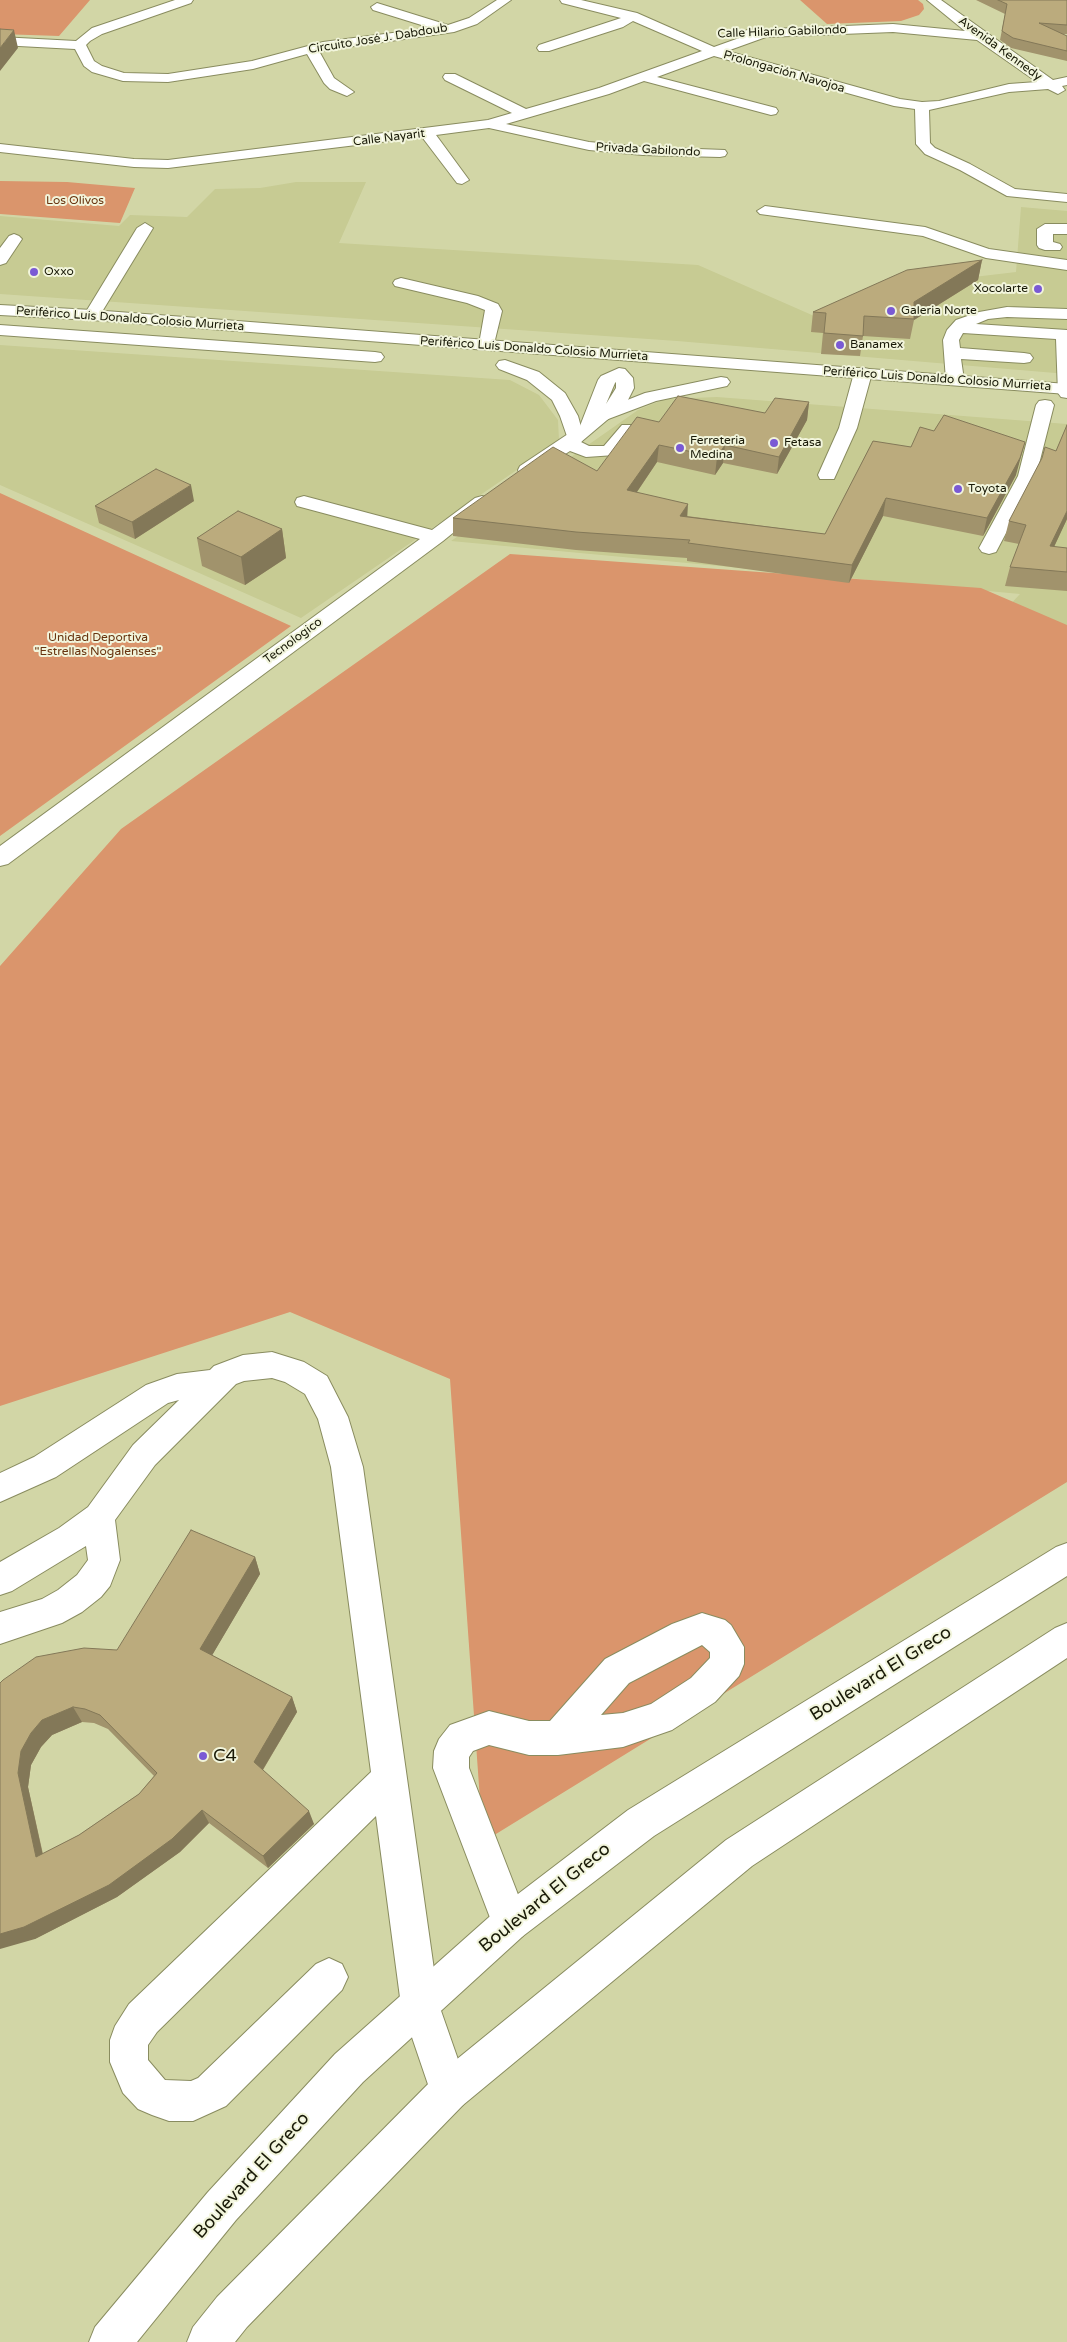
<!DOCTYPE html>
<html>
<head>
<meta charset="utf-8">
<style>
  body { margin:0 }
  canvas { display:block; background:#d2d6a6 }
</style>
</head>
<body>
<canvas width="1067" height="2342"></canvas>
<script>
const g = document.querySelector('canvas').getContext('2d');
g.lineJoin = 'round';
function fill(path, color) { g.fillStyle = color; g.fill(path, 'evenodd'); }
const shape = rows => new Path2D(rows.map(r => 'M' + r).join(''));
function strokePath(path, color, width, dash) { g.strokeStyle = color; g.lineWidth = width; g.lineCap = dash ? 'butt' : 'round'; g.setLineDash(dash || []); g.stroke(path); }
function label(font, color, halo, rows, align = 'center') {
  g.font = font + ' "Varela Round",sans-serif'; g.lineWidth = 4; g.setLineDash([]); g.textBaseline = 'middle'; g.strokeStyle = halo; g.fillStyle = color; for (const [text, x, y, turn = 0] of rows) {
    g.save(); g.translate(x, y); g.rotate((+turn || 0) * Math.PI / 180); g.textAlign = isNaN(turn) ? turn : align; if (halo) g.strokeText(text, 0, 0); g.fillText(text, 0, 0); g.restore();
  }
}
const built = shape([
  [296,182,366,182,339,243,698,265,821,319,897,286,1016,272,1021,207,1067,211,1067,374,677,341,0,294,0,216,119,226,130,215,187,217,215,189,260,188],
  [0,345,510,380,539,395,558,420,559,441,301,618,0,485],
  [717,397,1067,424,1067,658,972,645,1020,594,451,541,638,410,665,399]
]);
const green = shape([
  [0,0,90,0,59,36,0,34],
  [800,0,918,0,923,4,924,9,919,15,901,21,827,24],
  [0,181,67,182,135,188,120,223,0,214],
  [0,493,291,626,0,836],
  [510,554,981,588,1067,625,1067,1482,483,1842,450,1379,290,1312,0,1406,0,966,121,829]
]);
const minor = shape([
  [175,0,193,0,191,3,102,34,90,41,86,45,94,61,102,66,124,73,168,74,252,61,323,42,431,28,373,10,371,7,377,3,448,25,469,18,497,0,511,0,477,24,454,32,319,51,334,78,354,92,347,96,330,89,324,83,307,54,253,69,168,82,123,81,92,72,84,66,75,49,0,45,0,37,76,41,92,28,175,0],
  [560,0,581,0,637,13,714,47,742,37,741,34,747,30,893,24,965,31,927,0,941,0,1053,80,1067,77,1067,85,1062,86,1065,90,1058,94,1048,89,1009,92,929,110,930,143,935,148,970,164,1015,189,1067,194,1067,202,1007,196,960,170,925,154,916,144,915,109,894,106,714,56,657,77,776,108,778,111,776,114,771,115,644,81,609,94,506,124,589,142,643,147,725,150,727,153,725,156,720,157,643,155,589,150,489,128,436,135,469,180,462,184,457,183,422,137,168,168,134,167,0,152,0,144,134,159,168,160,488,120,512,113,445,80,443,77,445,74,455,74,526,109,599,88,702,51,633,21,623,27,549,51,539,51,537,48,539,45,621,18,562,3,560,0],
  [893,32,977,40,1037,82,1009,84,939,101,922,102,900,99,727,51,766,37,893,32],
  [765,206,925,227,989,249,1067,260,1067,270,986,258,923,236,760,214,757,211,765,206],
  [145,223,153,228,100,315,98,318,86,318,84,315,137,228,145,223],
  [1045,224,1067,224,1067,234,1053,234,1053,242,1060,244,1062,247,1060,250,1045,250,1039,248,1037,245,1037,229,1045,224],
  [14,234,19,236,22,239,6,263,0,265,0,248,9,236,14,234],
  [401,278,478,296,498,304,502,311,493,348,481,348,479,344,485,310,467,303,395,286,393,283,395,280,401,278],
  [1007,307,1067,309,1067,319,1007,317,988,319,976,324,1067,330,1067,398,1061,397,1058,393,1056,339,963,333,959,340,960,348,1024,353,1030,354,1033,358,1030,362,1024,363,961,359,964,380,961,384,955,385,949,384,946,380,943,340,947,330,956,320,979,312,1007,307],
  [619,368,625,369,633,378,634,388,626,404,581,442,589,446,604,446,622,425,634,425,637,429,615,455,586,457,570,451,534,474,520,474,518,470,520,466,580,426,598,380,601,376,619,368],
  [616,382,616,388,606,404,615,383,616,382],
  [863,368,869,369,872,373,857,428,834,479,820,479,818,475,839,428,854,373,857,369,863,368],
  [1045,400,1051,401,1054,405,1036,476,996,552,989,554,982,552,979,548,1018,476,1036,405,1039,401,1045,400],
  [304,496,432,530,475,498,482,496,489,498,491,502,443,541,8,864,0,866,0,846,420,539,297,506,295,502,297,498,304,496],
  [272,1352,304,1362,327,1376,348,1417,363,1467,439,2005,469,2091,463,2105,449,2111,435,2105,401,2005,376,1816,157,2032,148,2045,148,2060,165,2080,191,2081,198,2078,316,1964,329,1958,342,1964,348,1977,342,1990,226,2106,193,2121,169,2121,152,2115,138,2109,123,2093,110,2062,110,2040,115,2026,129,2004,371,1772,331,1467,318,1419,305,1394,285,1382,272,1378,244,1381,236,1384,155,1465,115,1520,120,1560,110,1586,101,1597,82,1612,62,1623,0,1644,0,1612,42,1599,58,1590,77,1575,88,1560,86,1546,12,1591,0,1595,0,1562,59,1528,88,1507,133,1445,179,1400,168,1403,56,1477,0,1502,0,1473,34,1457,146,1385,177,1374,210,1370,214,1366,243,1355,272,1352],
  [702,1613,725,1620,731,1625,744,1647,744,1664,739,1676,715,1702,672,1730,623,1747,558,1755,529,1755,489,1745,473,1751,469,1757,469,1768,529,1923,523,1936,510,1942,497,1936,433,1768,434,1751,439,1739,450,1725,489,1711,529,1721,550,1721,605,1659,672,1624,702,1613],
  [702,1645,710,1652,710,1658,691,1678,651,1704,623,1713,601,1715,629,1683,702,1645]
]);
const major = shape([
  [0,305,92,310,1067,384,1067,394,92,320,0,315,0,305],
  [0,325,375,352,381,353,384,357,381,361,375,362,0,335,0,325],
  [505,360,539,372,565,393,578,416,584,438,581,442,569,442,560,416,552,400,527,380,499,369,496,365,499,361,505,360],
  [721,377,727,378,730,382,727,386,656,401,603,421,597,420,594,416,597,412,645,393,721,377],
  [1067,1543,1067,1576,654,1836,523,1936,363,2082,236,2220,137,2342,89,2342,95,2327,208,2192,335,2054,497,1910,628,1810,1056,1547,1067,1543],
  [1067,1623,1067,1658,752,1866,463,2105,247,2327,235,2342,187,2342,193,2327,217,2297,435,2077,726,1840,1055,1628,1067,1623]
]);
const wall = shape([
  [976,0,1067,0,1067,34,1063,34,1067,36,1067,61,1011,48,1000,40,1005,14],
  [982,260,978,280,914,320,910,339,863,336,860,356,821,354,823,333,811,332,813,312],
  [809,402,807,420,777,474,723,463,715,475,657,462,637,492,687,516,825,534,873,441,1016,475,983,536,883,516,849,583,687,561,687,558,576,550,453,536,453,518,597,471,659,422,765,413],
  [1067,425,1067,519,1054,547,1067,548,1067,591,1005,586,1010,567,1019,544,1004,541,1009,521,1056,451],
  [194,501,135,539,99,523,95,506],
  [282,529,286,558,245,585,202,566,197,538],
  [255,1557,260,1574,212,1655,292,1697,297,1712,263,1770,314,1824,268,1868,209,1823,180,1852,117,1897,35,1939,0,1683,117,1650],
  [82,1722,94,1723,108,1729,154,1776,139,1794,79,1835,43,1854,28,1787,31,1765,41,1747,52,1735]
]);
const shadedWall = shape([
  [14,30,18,48,0,71,0,48],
  [982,260,978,280,914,320,914,302],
  [809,402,807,420,777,474,779,457],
  [1025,442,1016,475,983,536,987,518],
  [659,445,657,462,626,508,627,490],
  [725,445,723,463,715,475,717,457],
  [191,485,194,501,135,539,132,522],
  [886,498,883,516,849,583,852,565],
  [688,504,687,521,680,516],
  [1067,511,1067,519,1045,566,1050,546],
  [282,529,286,558,245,585,241,557],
  [255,1557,260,1574,207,1664,200,1649],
  [292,1697,297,1712,259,1776,254,1762],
  [73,1707,82,1722,52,1735,41,1747,31,1765,28,1787,46,1870,36,1857,18,1773,21,1751,31,1733,42,1720],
  [202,1810,209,1823,180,1852,117,1897,35,1939,0,1949,0,1934],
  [309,1811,314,1824,268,1868,263,1856]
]);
const building = shape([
  [998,0,1067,0,1067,25,1039,23,1067,36,1067,51,1013,38,1002,31,1007,4,998,0],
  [0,29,14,30,0,48,0,29],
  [982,260,914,302,914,319,864,316,863,336,824,333,826,313,813,312,907,270,982,260],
  [678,396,765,413,775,398,809,402,779,457,725,445,717,457,659,445,627,490,688,504,680,516,825,534,873,441,911,447,920,427,934,431,944,415,1025,442,1020,458,987,518,886,498,852,565,688,543,690,540,576,532,453,518,553,447,597,471,637,417,659,422,678,396],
  [1067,425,1067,511,1050,546,1067,548,1067,572,1010,567,1026,525,1009,521,1042,458,1045,447,1056,451,1067,425],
  [156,469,191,485,132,522,95,506,156,469],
  [238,511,282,529,241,557,197,538,238,511],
  [191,1530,255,1557,200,1649,292,1697,254,1762,309,1811,263,1856,202,1810,172,1839,109,1885,24,1927,0,1934,0,1683,3,1680,36,1657,84,1648,117,1650,191,1530],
  [73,1707,85,1709,100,1715,157,1773,139,1794,79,1835,36,1857,18,1773,21,1751,31,1733,42,1720,73,1707]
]);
const markers = [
  [34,272,5,"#7a5ad4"],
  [1038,289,5,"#7a5ad4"],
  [891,311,5,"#7a5ad4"],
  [840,345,5,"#7a5ad4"],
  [774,443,5,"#7a5ad4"],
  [680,448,5,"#7a5ad4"],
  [958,489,5,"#7a5ad4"],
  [203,1756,5,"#7a5ad4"]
];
const farStreetnames = [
  ["Calle Hilario Gabilondo",782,32,-2],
  ["Circuito José J. Dabdoub",378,39,-9],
  ["Avenida Kennedy",1000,49,36],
  ["Prolongación Navojoa",784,72,16],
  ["Calle Nayarit",389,138,-7],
  ["Privada Gabilondo",648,150,3],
  ["Periférico Luis Donaldo Colosio Murrieta",130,319,4],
  ["Periférico Luis Donaldo Colosio Murrieta",534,349,4],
  ["Periférico Luis Donaldo Colosio Murrieta",937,379,4],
  ["Tecnologico",293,641,-36]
];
const farParknames = [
  ["Los Olivos",75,201],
  ["Unidad Deportiva",98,638],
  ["\"Estrellas Nogalenses\"",98,652]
];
const farPoinames = [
  ["Oxxo",44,272],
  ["Xocolarte",1028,289,"right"],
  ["Galeria Norte",901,311],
  ["Banamex",850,345],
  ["Ferreteria",690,441],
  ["Medina",690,455],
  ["Fetasa",784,443],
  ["Toyota",968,489]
];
const nearStreetnames = [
  ["Boulevard El Greco",881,1674,-32],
  ["Boulevard El Greco",545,1898,-39],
  ["Boulevard El Greco",252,2176,-48]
];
const nearPoinames = [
  ["C4",213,1756]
];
fill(built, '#c7cb93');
fill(green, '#da956c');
strokePath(minor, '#898c5f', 2);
strokePath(major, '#898c5f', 2);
fill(minor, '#fff');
fill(major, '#fff');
fill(wall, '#a1936c');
fill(shadedWall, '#837858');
fill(building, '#bbab7d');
strokePath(building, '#837858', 1);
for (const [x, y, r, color] of markers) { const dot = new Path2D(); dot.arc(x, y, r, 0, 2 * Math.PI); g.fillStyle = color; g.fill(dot); strokePath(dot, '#f2f5dc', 2); }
label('12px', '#181907', '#f2f5dc', farStreetnames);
label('12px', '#67330e', '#f2f5dc', farParknames);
label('12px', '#181907', '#f2f5dc', farPoinames, 'left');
label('18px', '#181907', '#f2f5dc', nearStreetnames);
label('18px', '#181907', '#f2f5dc', nearPoinames, 'left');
</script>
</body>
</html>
